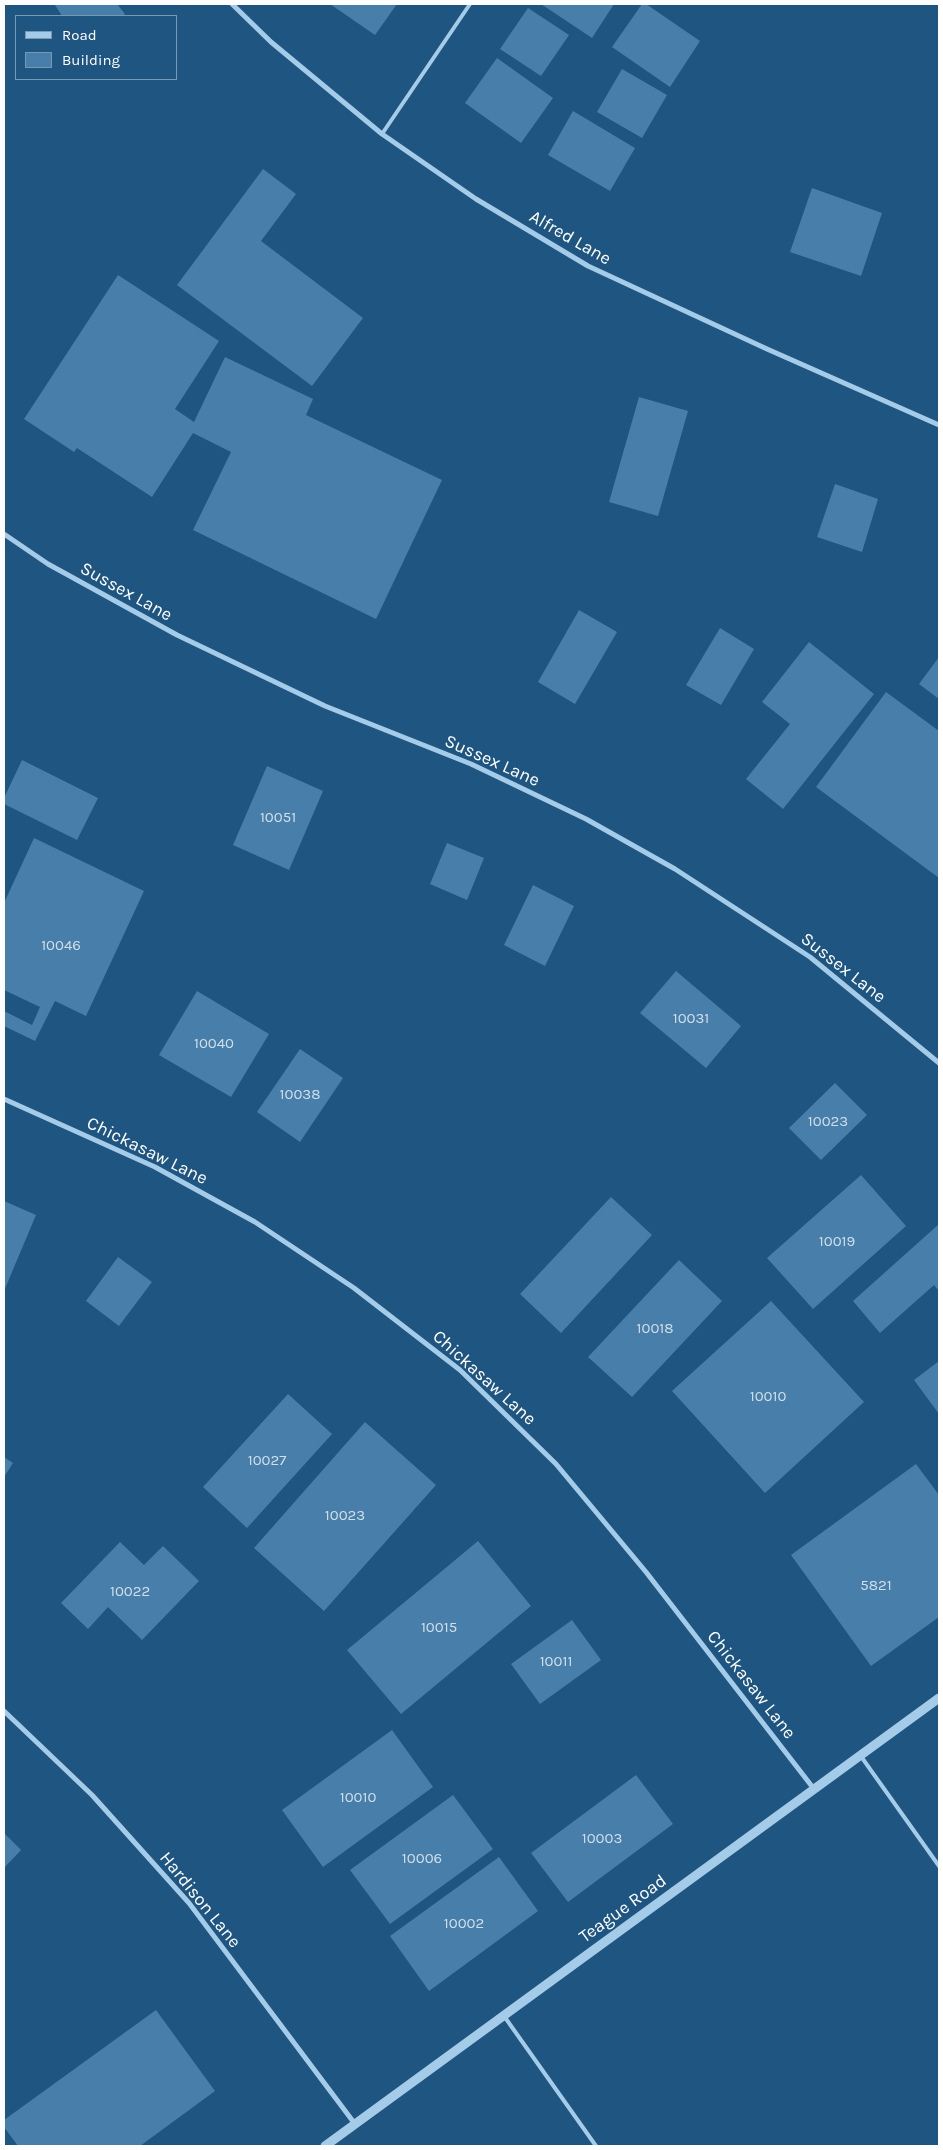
<!DOCTYPE html>
<html>
<head>
<meta charset="utf-8">
<style>
  body { margin:0 }
  #map { position:relative; width:943px; height:2150px; overflow:hidden; background:#1f5581; font-family:Karla,sans-serif }
  canvas { display:block }
  .frame { position:absolute; inset:0; border:5px solid #fff; pointer-events:none }
  .legend { position:absolute; left:15px; top:15px; width:162px; height:65px; box-sizing:border-box; background:#1f5581; border:1px solid #7999b3; margin:0; padding:6px 9px; list-style:none; font-size:15px; color:#fff }
  .legend li { display:flex; align-items:center; gap:10px; height:25px }
  .legend b { width:25px; border:1px solid #7999b3 }
</style>
</head>
<body>
<div id="map">
<canvas width="943" height="2150"></canvas>
<div class="frame"></div>
<ul class="legend">
<li><b style="height:6px;background:#a4cbe8"></b>Road</li>
<li><b style="height:14px;background:#487faa"></b>Building</li>
</ul>
</div>
<script>
const g = document.querySelector('canvas').getContext('2d');
g.lineJoin = 'round';
function fill(path, color) { g.fillStyle = color; g.fill(path, 'evenodd'); }
const shape = rows => new Path2D(rows.map(r => 'M' + r).join(''));
function strokePath(path, color, width, dash) { g.strokeStyle = color; g.lineWidth = width; g.lineCap = dash ? 'butt' : 'round'; g.setLineDash(dash || []); g.stroke(path); }
function label(font, color, halo, rows, align = 'center') {
  g.font = font + ' Karla,sans-serif'; g.lineWidth = 4; g.setLineDash([]); g.textBaseline = 'middle'; g.strokeStyle = halo; g.fillStyle = color; for (const [text, x, y, turn = 0] of rows) {
    g.save(); g.translate(x, y); g.rotate((+turn || 0) * Math.PI / 180); g.textAlign = isNaN(turn) ? turn : align; if (halo) g.strokeText(text, 0, 0); g.fillText(text, 0, 0); g.restore();
  }
}
const building = shape([
  [57,4,117,4,125,14,122,16,62,16,55,5],
  [330,4,397,4,375,35],
  [541,4,614,4,592,38],
  [642,4,646,4,700,41,670,87,612,47],
  [528,8,569,35,541,76,500,49],
  [497,58,553,98,521,143,465,103],
  [622,69,667,95,642,138,597,112],
  [573,111,635,148,610,191,548,155],
  [263,169,296,194,261,241,363,318,312,386,177,285],
  [812,188,882,213,861,276,790,252],
  [118,275,219,341,175,409,194,422,225,357,313,399,306,415,442,480,376,619,193,530,231,452,193,433,152,497,77,448,74,452,24,419],
  [639,397,688,411,658,516,609,502],
  [835,484,878,499,862,552,817,537],
  [579,610,617,632,575,704,538,682],
  [720,628,754,649,721,705,686,685],
  [809,642,874,694,783,809,746,779,790,724,762,702],
  [939,657,939,699,919,684],
  [886,692,939,731,939,878,816,787],
  [22,760,98,798,77,840,4,804,4,798],
  [267,766,323,791,289,870,233,845],
  [34,838,144,891,86,1016,55,1001,35,1041,4,1026,4,1011,32,1025,40,1007,4,990,4,903],
  [447,843,484,858,467,900,430,884],
  [533,885,574,906,545,966,504,945],
  [676,971,741,1026,706,1068,640,1013],
  [197,991,269,1034,231,1097,159,1055],
  [300,1049,343,1078,300,1142,257,1112],
  [835,1083,867,1115,821,1160,789,1128],
  [861,1175,906,1226,813,1309,767,1258],
  [611,1197,652,1235,561,1333,520,1294],
  [4,1201,36,1215,4,1291],
  [939,1224,939,1291,934,1285,880,1333,853,1301],
  [118,1257,152,1282,119,1326,86,1301],
  [679,1260,722,1301,632,1397,588,1357],
  [771,1301,864,1402,765,1493,672,1391],
  [939,1361,939,1414,914,1380],
  [288,1394,332,1434,247,1528,203,1487],
  [365,1422,436,1485,324,1611,254,1548],
  [4,1457,13,1463,4,1477],
  [916,1464,939,1495,939,1617,871,1666,791,1555],
  [478,1541,531,1606,401,1714,347,1650],
  [120,1542,144,1565,163,1546,199,1581,142,1640,108,1607,88,1629,61,1603],
  [572,1620,601,1660,540,1704,511,1664],
  [392,1730,433,1787,323,1867,282,1810],
  [636,1775,673,1824,568,1902,531,1853],
  [453,1795,493,1849,390,1924,350,1870],
  [4,1833,21,1850,4,1868],
  [499,1857,538,1911,429,1991,390,1936],
  [156,2010,215,2091,140,2146,18,2146,4,2127,4,2120]
]);
const service = shape([
  [382,134,470,4],
  [860,1755,939,1866],
  [504,2016,596,2146]
]);
const minor = shape([
  [232,4,271,42,382,134,476,199,588,266,767,349,939,425],
  [4,534,48,564,177,635,325,706,471,764,586,819,675,869,810,957,939,1063],
  [4,1099,155,1167,255,1222,354,1288,460,1370,556,1464,646,1572,814,1789],
  [4,1711,92,1795,189,1903,355,2124]
]);
const tertiary = shape([
  [325,2146,939,1698]
]);
const numberNames = [
  ["10051",278,818],
  ["10046",61,946],
  ["10031",691,1019],
  ["10040",214,1044],
  ["10038",300,1095],
  ["10023",828,1122],
  ["10019",837,1242],
  ["10018",655,1329],
  ["10010",768,1397],
  ["10027",267,1461],
  ["10023",345,1516],
  ["5821",876,1586],
  ["10022",130,1592],
  ["10015",439,1628],
  ["10011",556,1662],
  ["10010",358,1798],
  ["10003",602,1839],
  ["10006",422,1859],
  ["10002",464,1924]
];
const streetNames = [
  ["Alfred Lane",570,238,30],
  ["Sussex Lane",126,592,29],
  ["Sussex Lane",492,761,24],
  ["Sussex Lane",843,968,38],
  ["Chickasaw Lane",147,1151,26],
  ["Chickasaw Lane",484,1378,42],
  ["Chickasaw Lane",751,1685,52],
  ["Hardison Lane",200,1900,51],
  ["Teague Road",623,1909,-36]
];
fill(building, '#487faa');
strokePath(service, '#a4cbe8', 4);
strokePath(minor, '#a4cbe8', 5);
strokePath(tertiary, '#a4cbe8', 9);
label('15px', '#d1dfea', null, numberNames);
label('18px', '#fff', '#1f5581', streetNames);
</script>
</body>
</html>
